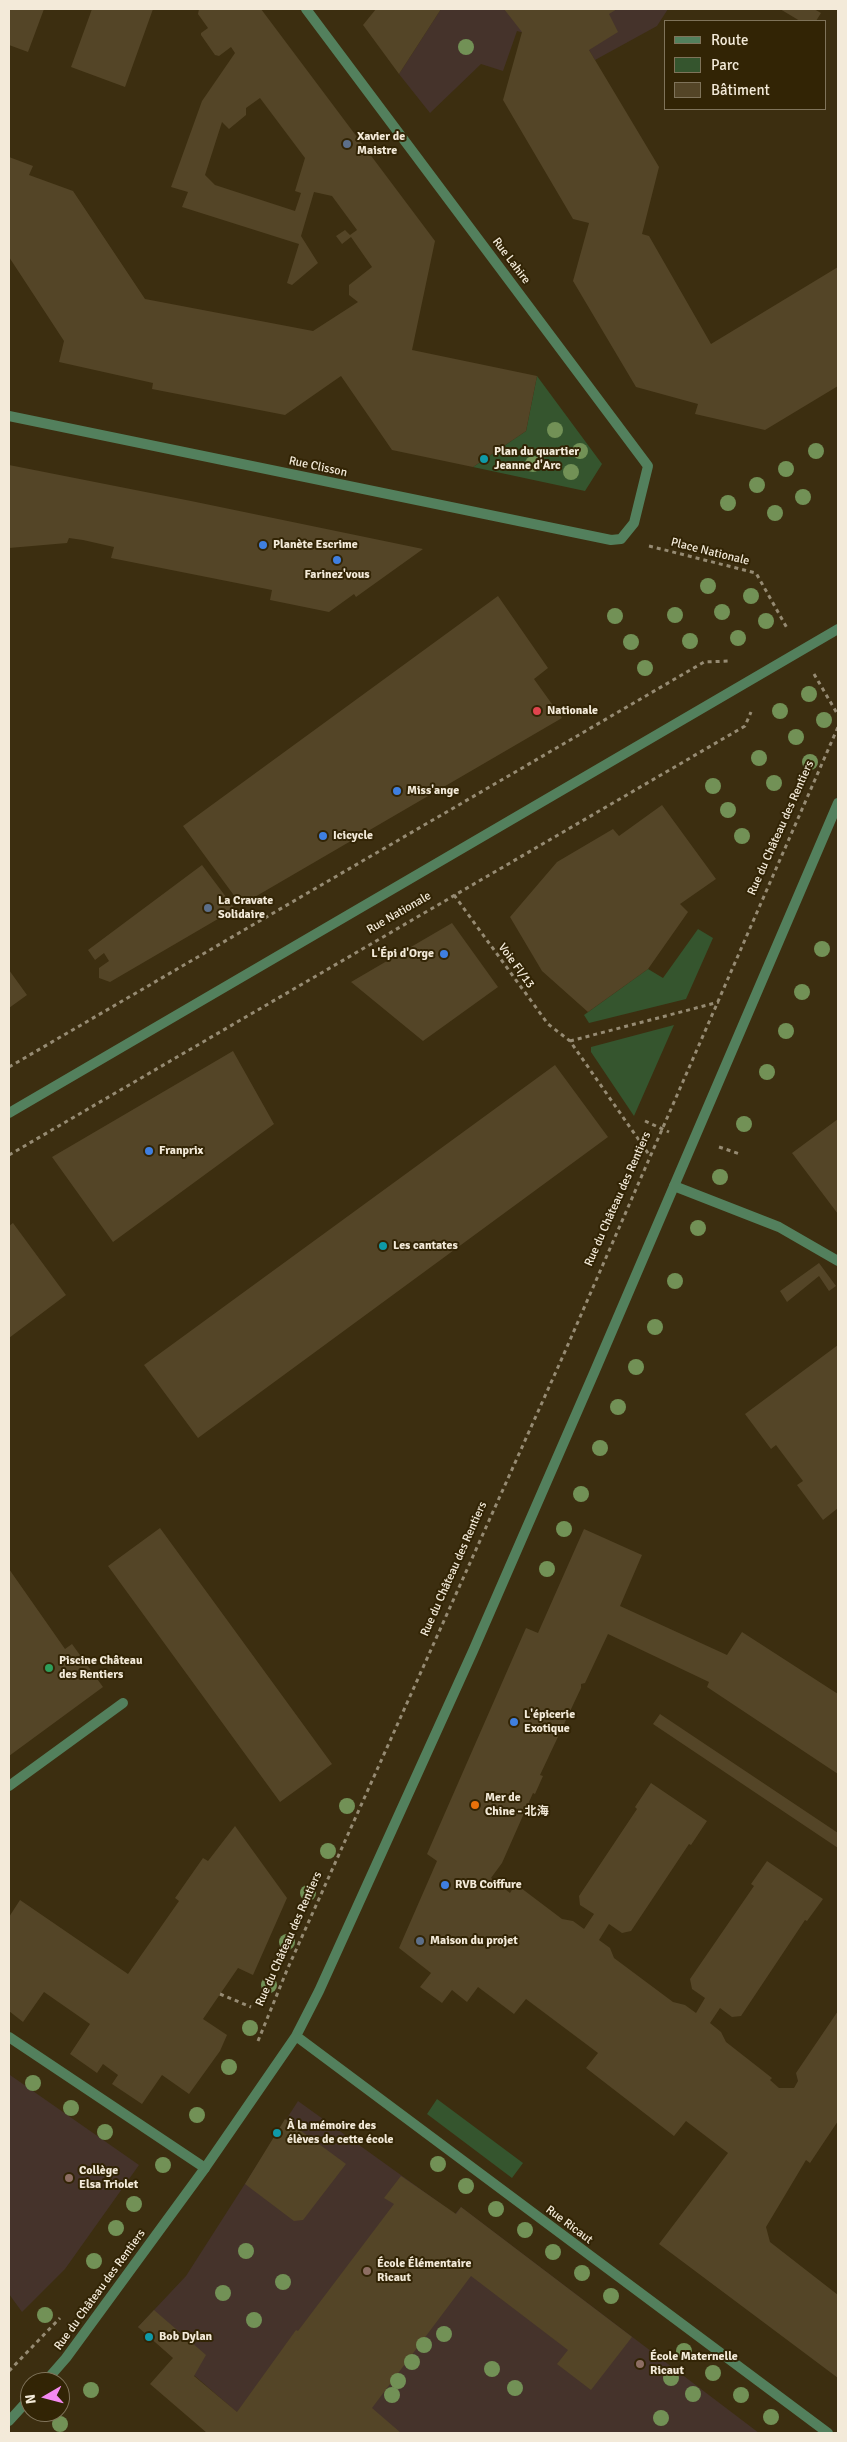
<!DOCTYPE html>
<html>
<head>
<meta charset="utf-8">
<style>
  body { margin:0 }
  #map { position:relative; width:847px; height:2442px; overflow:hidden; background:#3c2e10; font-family:Signika,sans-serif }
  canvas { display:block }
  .frame { position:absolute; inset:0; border:10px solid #f3ead9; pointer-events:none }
  .legend { position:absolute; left:664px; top:20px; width:162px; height:90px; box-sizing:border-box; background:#322405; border:1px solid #7f735a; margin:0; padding:6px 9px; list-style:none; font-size:15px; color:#f3ead9 }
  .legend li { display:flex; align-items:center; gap:10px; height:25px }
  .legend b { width:25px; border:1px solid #7f735a }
  .north { position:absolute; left:20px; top:2372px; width:50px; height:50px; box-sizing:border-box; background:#322405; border:1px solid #7f735a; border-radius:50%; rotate:262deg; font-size:14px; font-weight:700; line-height:20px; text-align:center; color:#f3ead9 }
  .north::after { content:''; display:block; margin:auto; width:18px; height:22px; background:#f489f0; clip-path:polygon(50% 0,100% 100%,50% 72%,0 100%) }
</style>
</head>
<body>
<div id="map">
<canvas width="847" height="2442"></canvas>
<div class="frame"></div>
<ul class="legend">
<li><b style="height:6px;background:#53805d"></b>Route</li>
<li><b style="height:14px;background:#35552e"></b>Parc</li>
<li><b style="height:14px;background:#544527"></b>Bâtiment</li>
</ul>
<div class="north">N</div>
</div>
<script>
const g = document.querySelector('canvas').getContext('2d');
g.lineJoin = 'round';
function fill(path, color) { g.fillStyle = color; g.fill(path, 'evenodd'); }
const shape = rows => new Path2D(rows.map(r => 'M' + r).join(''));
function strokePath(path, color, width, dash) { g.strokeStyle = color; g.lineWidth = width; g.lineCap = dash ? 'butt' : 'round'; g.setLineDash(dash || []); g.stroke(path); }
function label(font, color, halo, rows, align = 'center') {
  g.font = font + ' Signika,"Noto Sans SC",sans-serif'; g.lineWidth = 4; g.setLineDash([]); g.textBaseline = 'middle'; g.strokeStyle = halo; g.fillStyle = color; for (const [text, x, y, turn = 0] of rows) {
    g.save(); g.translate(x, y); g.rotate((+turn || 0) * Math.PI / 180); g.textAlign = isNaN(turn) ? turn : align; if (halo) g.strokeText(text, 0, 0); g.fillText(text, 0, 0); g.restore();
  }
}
const education = shape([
  [441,9,668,9,657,26,595,60,589,50,517,31,503,71,481,64,430,113,399,74],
  [9,2055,10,2075,139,2165,65,2269,22,2312,9,2294],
  [298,2101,455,2214,461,2207,759,2433,261,2433,138,2327,186,2276]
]);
const green = shape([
  [537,376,602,464,585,491,473,467,526,431],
  [698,929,713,938,686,999,589,1023,584,1015,648,969,663,978],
  [674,1025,634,1116,591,1052,591,1047],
  [437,2099,523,2163,512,2178,427,2114]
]);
const building = shape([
  [9,9,44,9,28,52,9,45],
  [92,9,153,9,125,87,71,67],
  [199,9,261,9,435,241,412,350,537,376,526,431,473,467,392,450,341,376,285,415,152,389,153,383,59,362,64,341,9,257,9,157,33,166,29,175,73,191,145,299,313,331,358,302,349,295,349,285,372,267,351,237,342,244,336,236,345,230,350,235,357,230,332,196,314,192,301,236,318,263,292,285,287,283,299,244,182,207,188,192,171,187,202,101,235,53,231,47,219,56,215,55,201,35,201,33,208,28,198,14],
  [260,98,305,158,295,191,301,193,295,211,215,185,205,175,222,122,229,129,246,115,246,108],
  [376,9,441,9,399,74,363,25],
  [504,9,617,9,609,14,618,32,589,50,659,167,642,234,649,236,711,344,838,267,838,386,765,430,695,414,698,404,636,387,573,281,589,223,573,219,503,100,522,32],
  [780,9,814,9,821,13,816,21,800,21],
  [9,465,191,501,423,549,356,597,354,594,329,612,270,600,272,590,111,558,114,547,83,540,69,538,67,543,9,548],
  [498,596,548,668,534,679,562,718,241,905,183,826],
  [662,805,716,879,680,904,688,912,648,969,588,1012,542,971,510,917,557,862,613,829,619,836],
  [202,865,235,909,110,982,99,978,99,968,109,961,104,953,95,960,88,950],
  [452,923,498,987,423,1041,351,982],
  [9,970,27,995,9,1008],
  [233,1051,274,1124,113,1242,52,1157],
  [555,1065,608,1137,198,1438,144,1365],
  [838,1119,838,1214,792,1153],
  [13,1223,66,1295,9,1338,9,1226],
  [819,1263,836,1286,829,1291,819,1276,787,1302,780,1291],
  [838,1345,838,1508,823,1520,797,1485,803,1481,776,1445,771,1449,745,1414],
  [160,1528,332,1764,280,1802,108,1566],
  [584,1529,642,1555,620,1606,727,1655,742,1632,838,1694,838,1774,707,1687,709,1682,608,1634,585,1683,581,1684,581,1688,540,1775,543,1776,535,1794,533,1793,502,1863,491,1878,510,1893,513,1888,521,1888,562,1919,573,1921,584,1929,594,1914,580,1905,579,1896,637,1809,635,1807,651,1783,707,1821,691,1845,689,1844,631,1931,622,1933,609,1924,599,1940,610,1948,614,1958,673,2002,685,2005,696,2013,705,1998,692,1989,690,1979,754,1886,751,1884,767,1861,823,1899,807,1921,805,1920,741,2016,732,2017,720,2008,710,2023,721,2032,726,2042,772,2078,770,2080,779,2088,794,2088,798,2081,796,2073,838,2011,838,2121,810,2163,806,2160,766,2227,770,2242,838,2295,838,2378,659,2244,728,2153,686,2121,674,2136,586,2068,598,2053,526,1999,514,2014,478,1987,467,2002,452,1990,442,2003,420,1987,431,1973,399,1948,437,1861,427,1854,526,1628,538,1633],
  [9,1569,65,1649,72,1644,103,1687,9,1756],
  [660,1714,838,1833,838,1848,653,1724],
  [235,1826,287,1898,253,1975,238,1968,203,2019,227,2035,220,2051,189,2094,162,2075,142,2104,112,2084,118,2075,103,2064,97,2073,70,2054,90,2024,44,1992,23,2022,9,2011,9,1917,20,1900,128,1974,179,1901,175,1898,203,1858,208,1861],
  [285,2119,346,2164,303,2220,294,2221,245,2184],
  [401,2176,456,2214,461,2207,632,2337,591,2390,557,2364,568,2350,471,2276,372,2408,401,2433,207,2433,150,2384,173,2358,138,2327,154,2310,206,2355,194,2376,237,2412,296,2330,298,2331,394,2204,384,2198]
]);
const path = shape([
  [649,546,756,573,787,628],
  [814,674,838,715],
  [454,895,548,1024,570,1041,650,1156],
  [570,1041,719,1002],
  [9,1067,704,662,729,661],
  [645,1121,669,1132],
  [719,1147,740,1154],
  [9,1155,745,726,751,712],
  [220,1994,251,2007],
  [258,2041,287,1970,563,1356,838,727],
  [9,2371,60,2318]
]);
const service = shape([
  [674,1186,779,1227,838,1261],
  [9,1786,123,1703],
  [9,2037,205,2168]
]);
const minor = shape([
  [9,416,611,540,621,539,634,523,648,466,306,9],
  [296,2036,828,2433],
  [45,2382,66,2358,205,2168,296,2036,319,1991,473,1651,594,1373,838,803],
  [9,2421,30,2398]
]);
const tertiary = shape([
  [9,1113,838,629]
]);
const trees = [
  [466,47],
  [555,430],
  [580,451],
  [816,451],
  [533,464],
  [786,469],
  [571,472],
  [757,485],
  [803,497],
  [728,503],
  [775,513],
  [708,586],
  [751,596],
  [722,612],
  [675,615],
  [615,616],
  [766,621],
  [738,638],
  [690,641],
  [631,642],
  [645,668],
  [809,694],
  [780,711],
  [824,720],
  [796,737],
  [759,758],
  [810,762],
  [774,783],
  [713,786],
  [728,810],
  [742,836],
  [822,949],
  [802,992],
  [786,1031],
  [767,1072],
  [744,1124],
  [720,1177],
  [698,1228],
  [675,1281],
  [655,1327],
  [636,1367],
  [618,1407],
  [600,1448],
  [581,1494],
  [564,1529],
  [547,1569],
  [347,1806],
  [328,1851],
  [308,1893],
  [287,1942],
  [269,1985],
  [250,2028],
  [229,2067],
  [33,2083],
  [71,2108],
  [197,2115],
  [105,2132],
  [438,2164],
  [163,2165],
  [466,2186],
  [134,2204],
  [496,2209],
  [116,2228],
  [525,2230],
  [246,2251],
  [553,2252],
  [94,2261],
  [582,2273],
  [283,2282],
  [223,2293],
  [611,2296],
  [45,2315],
  [254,2320],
  [444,2334],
  [424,2345],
  [684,2351],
  [412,2362],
  [492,2369],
  [713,2373],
  [671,2378],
  [398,2381],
  [515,2388],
  [91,2390],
  [693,2394],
  [392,2395],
  [741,2395],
  [771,2417],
  [661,2418],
  [60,2424]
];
const markers = [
  [347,144,5,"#5c6f8a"],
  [484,459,5,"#0f9aa8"],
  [263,545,5,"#3f7fe0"],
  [337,560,5,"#3f7fe0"],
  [537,711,5,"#e0444e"],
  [397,791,5,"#3f7fe0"],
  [323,836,5,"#3f7fe0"],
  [208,908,5,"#5c6f8a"],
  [444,954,5,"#3f7fe0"],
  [149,1151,5,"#3f7fe0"],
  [383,1246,5,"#0f9aa8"],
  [49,1668,5,"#2e9e5b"],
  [514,1722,5,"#3f7fe0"],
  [475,1805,5,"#e8710a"],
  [445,1885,5,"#3f7fe0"],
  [420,1941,5,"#5c6f8a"],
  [277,2133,5,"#0f9aa8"],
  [69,2178,5,"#8d6e63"],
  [367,2271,5,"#8d6e63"],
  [149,2337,5,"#0f9aa8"],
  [640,2364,5,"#8d6e63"]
];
const poiNames = [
  ["Xavier de",357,137],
  ["Maistre",357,151],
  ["Plan du quartier",494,452],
  ["Jeanne d'Arc",494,466],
  ["Planète Escrime",273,545],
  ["Farinez'vous",337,575,"center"],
  ["Nationale",547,711],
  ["Miss'ange",407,791],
  ["Icicycle",333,836],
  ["La Cravate",218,901],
  ["Solidaire",218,915],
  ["L'Épi d'Orge",434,954,"right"],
  ["Franprix",159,1151],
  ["Les cantates",393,1246],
  ["Piscine Château",59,1661],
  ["des Rentiers",59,1675],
  ["L'épicerie",524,1715],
  ["Exotique",524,1729],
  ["Mer de",485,1798],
  ["Chine - 北海",485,1812],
  ["RVB Coiffure",455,1885],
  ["Maison du projet",430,1941],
  ["À la mémoire des",287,2126],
  ["élèves de cette école",287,2140],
  ["Collège",79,2171],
  ["Elsa Triolet",79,2185],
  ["École Élémentaire",377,2264],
  ["Ricaut",377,2278],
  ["Bob Dylan",159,2337],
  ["École Maternelle",650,2357],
  ["Ricaut",650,2371]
];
const streetNames = [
  ["Rue Lahire",511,261,53],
  ["Rue Clisson",318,467,12],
  ["Place Nationale",710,552,14],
  ["Rue du Château des Rentiers",781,828,-66],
  ["Rue Nationale",399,913,-30],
  ["Voie FI/13",516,966,54],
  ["Rue du Château des Rentiers",618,1199,-66],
  ["Rue du Château des Rentiers",454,1569,-66],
  ["Rue du Château des Rentiers",289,1939,-66],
  ["Rue Ricaut",569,2225,37],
  ["Rue du Château des Rentiers",100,2290,-54]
];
fill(education, '#45332b');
fill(green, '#35552e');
fill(building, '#544527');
strokePath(path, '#968b73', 3, [4, 4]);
strokePath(service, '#53805d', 10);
strokePath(minor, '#53805d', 10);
strokePath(tertiary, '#53805d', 10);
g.fillStyle = '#729156';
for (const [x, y] of trees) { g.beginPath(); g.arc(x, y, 8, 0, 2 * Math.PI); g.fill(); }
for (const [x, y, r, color] of markers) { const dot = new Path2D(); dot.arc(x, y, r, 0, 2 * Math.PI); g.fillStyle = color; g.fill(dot); strokePath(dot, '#322405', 2); }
label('bold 12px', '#f3ead9', '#322405', poiNames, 'left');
label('12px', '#f3ead9', '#322405', streetNames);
</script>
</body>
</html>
